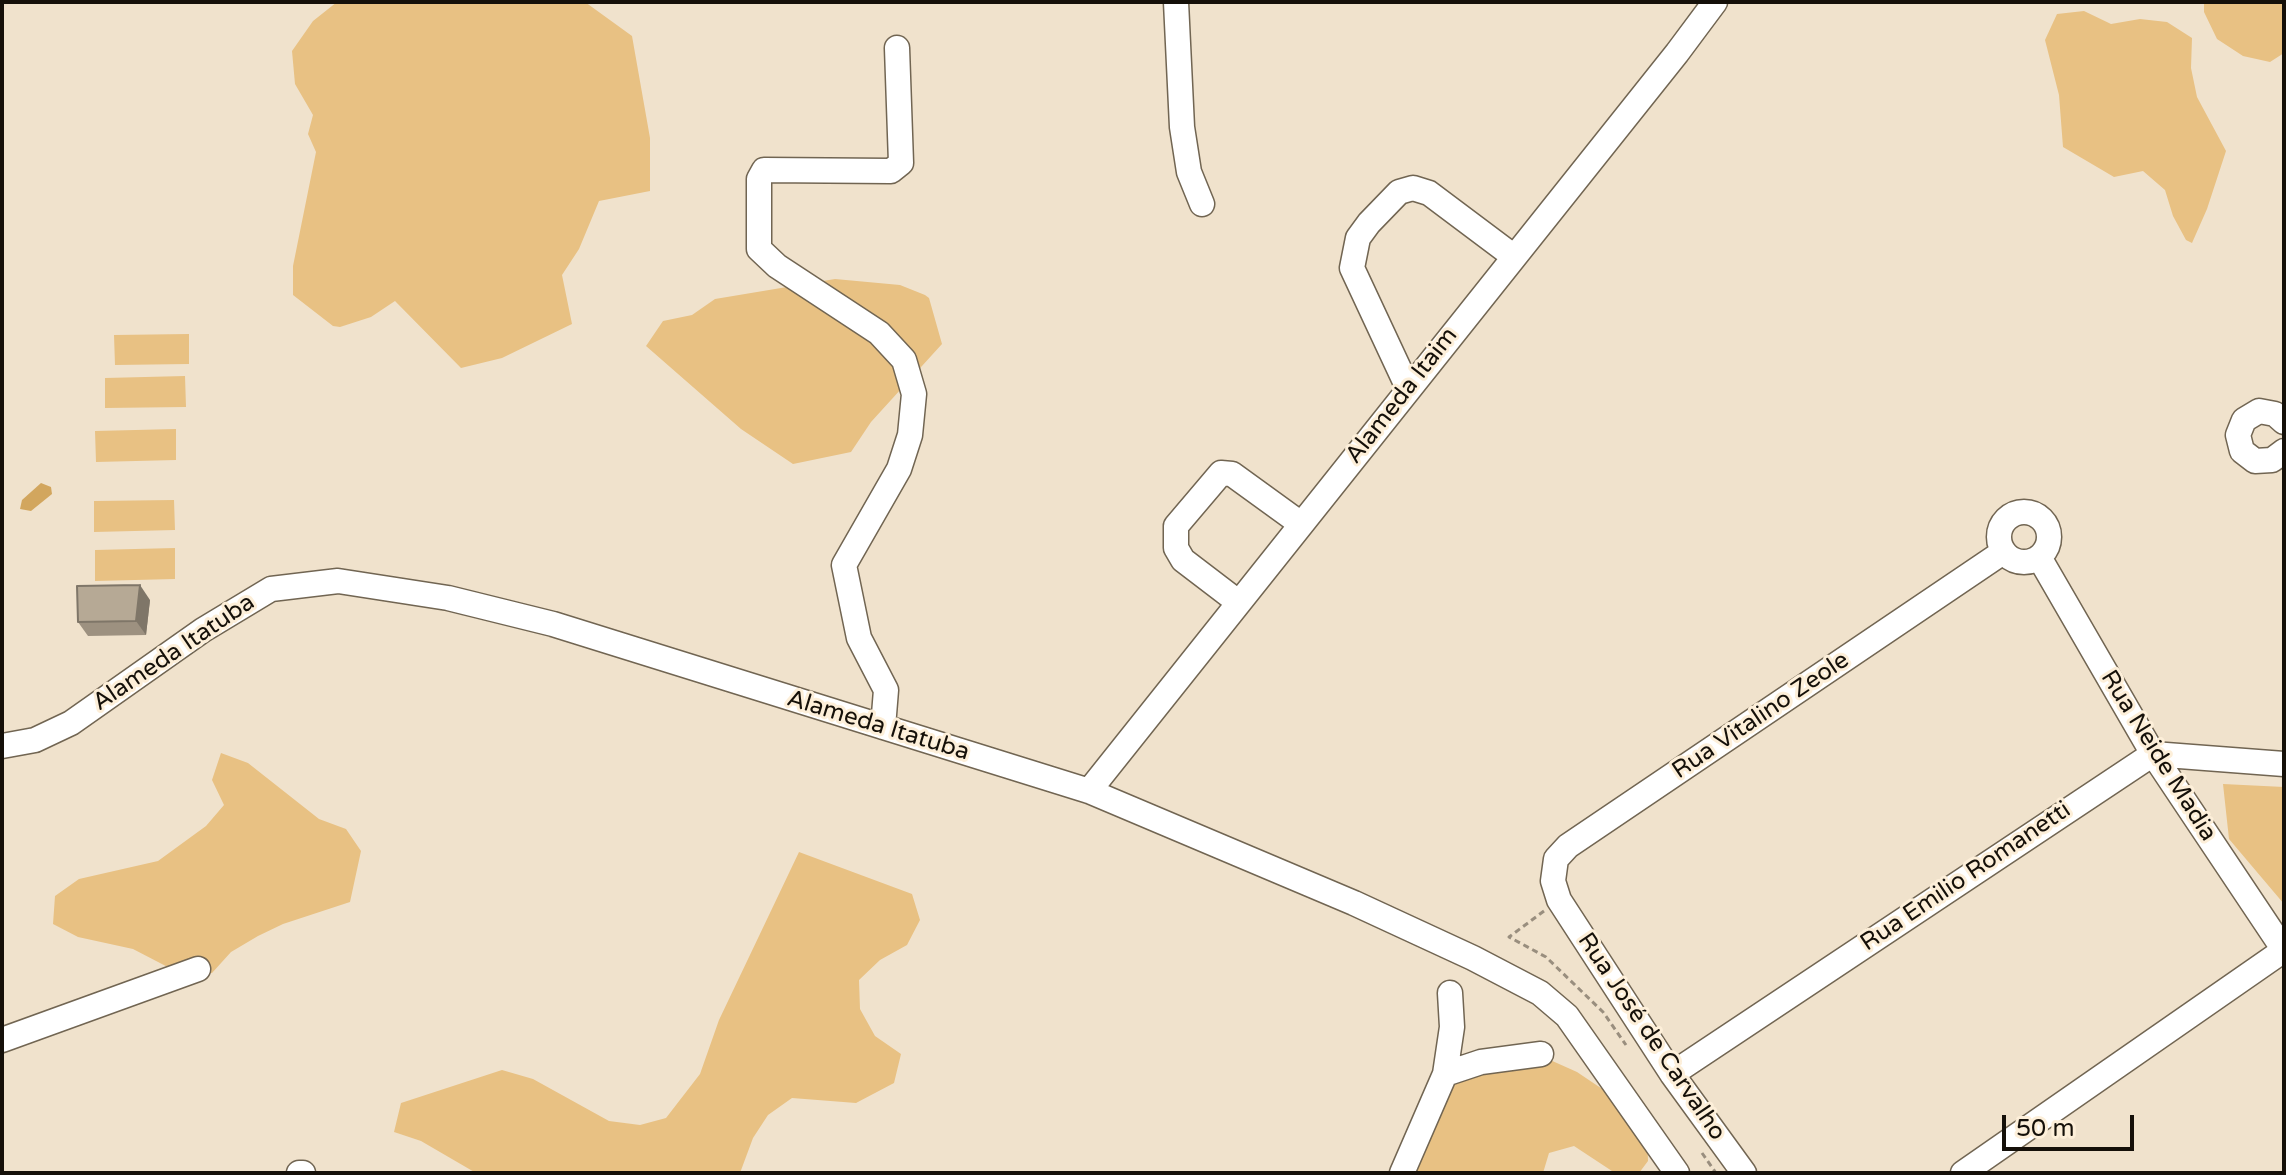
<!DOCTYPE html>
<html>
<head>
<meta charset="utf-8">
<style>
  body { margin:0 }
  #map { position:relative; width:2286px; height:1175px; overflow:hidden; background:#f0e2cc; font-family:"Varela Round",sans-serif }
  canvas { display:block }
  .frame { position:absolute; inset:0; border:4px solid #151009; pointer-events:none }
  .scale { position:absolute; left:2002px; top:1115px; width:132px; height:36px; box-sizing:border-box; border:4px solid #151009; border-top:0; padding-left:10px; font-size:24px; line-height:28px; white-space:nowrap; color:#151009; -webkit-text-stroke:6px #fdefd9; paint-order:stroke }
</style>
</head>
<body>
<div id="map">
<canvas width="2286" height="1175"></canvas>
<div class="frame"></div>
<div class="scale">50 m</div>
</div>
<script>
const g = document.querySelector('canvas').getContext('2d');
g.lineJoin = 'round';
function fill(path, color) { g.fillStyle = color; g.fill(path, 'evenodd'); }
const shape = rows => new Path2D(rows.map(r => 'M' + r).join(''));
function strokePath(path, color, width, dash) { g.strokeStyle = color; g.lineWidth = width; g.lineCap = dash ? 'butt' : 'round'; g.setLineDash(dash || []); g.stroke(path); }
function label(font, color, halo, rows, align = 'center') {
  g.font = font + ' "Varela Round",sans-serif'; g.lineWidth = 6; g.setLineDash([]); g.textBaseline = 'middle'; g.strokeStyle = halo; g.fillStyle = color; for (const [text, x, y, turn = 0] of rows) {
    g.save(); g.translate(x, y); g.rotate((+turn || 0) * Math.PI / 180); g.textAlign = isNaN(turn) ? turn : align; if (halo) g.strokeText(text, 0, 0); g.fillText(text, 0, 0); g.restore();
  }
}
const green = shape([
  [337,2,585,2,632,36,650,138,650,191,599,201,579,249,562,275,572,324,502,358,461,368,395,301,371,317,340,327,333,326,293,295,293,266,316,152,308,134,313,115,295,84,292,51,313,21],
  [2204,2,2284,2,2284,53,2270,62,2243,56,2217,39,2204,12],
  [2084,11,2111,24,2140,19,2167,22,2192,38,2191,68,2197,97,2226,151,2207,209,2192,243,2186,240,2173,216,2165,190,2143,171,2114,177,2063,147,2059,95,2045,40,2057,14],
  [835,279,900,285,925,295,929,298,942,344,871,422,851,452,793,464,741,429,646,346,663,321,692,315,715,299],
  [189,334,189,364,115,365,114,335],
  [185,376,186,407,105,408,105,378],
  [176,429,176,460,96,462,95,431],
  [174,500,175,530,94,532,94,501],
  [175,548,175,579,95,581,95,550],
  [221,753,248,763,319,819,346,829,361,851,350,902,283,924,258,936,231,952,212,973,185,976,133,949,78,937,53,924,55,896,79,879,158,861,206,826,224,805,212,780],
  [2223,784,2284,787,2284,904,2229,839],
  [799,852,912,894,920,920,907,945,880,960,859,980,860,1009,875,1036,901,1054,894,1083,856,1103,792,1098,768,1115,753,1138,740,1173,476,1173,421,1141,394,1132,401,1103,502,1070,533,1079,609,1121,640,1125,666,1118,700,1074,719,1020],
  [1530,1051,1577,1072,1629,1107,1647,1131,1648,1161,1639,1173,1615,1173,1574,1146,1549,1153,1543,1173,1396,1173,1458,1075]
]);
const water = shape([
  [41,483,51,487,52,494,31,511,20,509,22,500]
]);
const path = shape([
  [1544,911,1509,937,1546,957,1603,1012,1626,1045],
  [1702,1153,1716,1173]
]);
const minor = shape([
  [1176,2,1182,127,1189,172,1202,204],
  [1408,388,1352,268,1358,238,1369,223,1399,192,1413,188,1429,193,1513,256],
  [2284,422,2275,414,2259,411,2244,420,2238,435,2242,451,2255,461,2272,460,2284,451],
  '1999 537a25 25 0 1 1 50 0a25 25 0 1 1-50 0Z',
  [2039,557,2153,754,2284,950],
  [1238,602,1183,560,1176,548,1176,526,1221,473,1232,474,1301,524],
  [883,727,886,690,859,638,844,565,899,469,910,435,914,394,904,360,879,333,777,266,759,249,759,179,764,170,891,171,901,163,897,48],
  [2,746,35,740,71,723,203,630,271,589,338,581,448,598,553,624,1089,791,1354,903,1473,958,1540,993,1567,1016,1677,1173],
  [1089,791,1677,53,1715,2],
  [2,1040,198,969],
  [1445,1074,1452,1027,1450,993],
  [1672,1074,2153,754,2284,764],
  [299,1173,303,1173],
  [1402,1173,1445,1074,1481,1062,1541,1054],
  [1744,1173,1672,1074,1559,900,1553,881,1556,859,1568,846,2003,552],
  [1963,1173,2284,950]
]);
const wall = shape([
  [150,600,146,635,88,636,78,622]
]);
const shadedWall = shape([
  [140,585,150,600,146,635,136,621]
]);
const building = shape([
  [140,585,136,621,78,622,77,586,140,585]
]);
const streetNames = [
  ["Alameda Itaim",1402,396,-52],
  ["Alameda Itatuba",174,653,-34],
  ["Rua Vitalino Zeole",1761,716,-34],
  ["Alameda Itatuba",878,726,17],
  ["Rua Neide Madia",2158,756,58],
  ["Rua Emilio Romanetti",1966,877,-34],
  ["Rua José de Carvalho",1651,1037,56]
];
fill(green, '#e8c183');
fill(water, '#d2a65e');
strokePath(minor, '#716552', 27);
strokePath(path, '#998e7e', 3, [6, 4]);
strokePath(minor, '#fff', 24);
fill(wall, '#9d9180');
fill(shadedWall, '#7f7668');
fill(building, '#b6a995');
strokePath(building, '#7f7668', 2);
label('24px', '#151009', '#fdefd9', streetNames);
</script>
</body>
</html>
